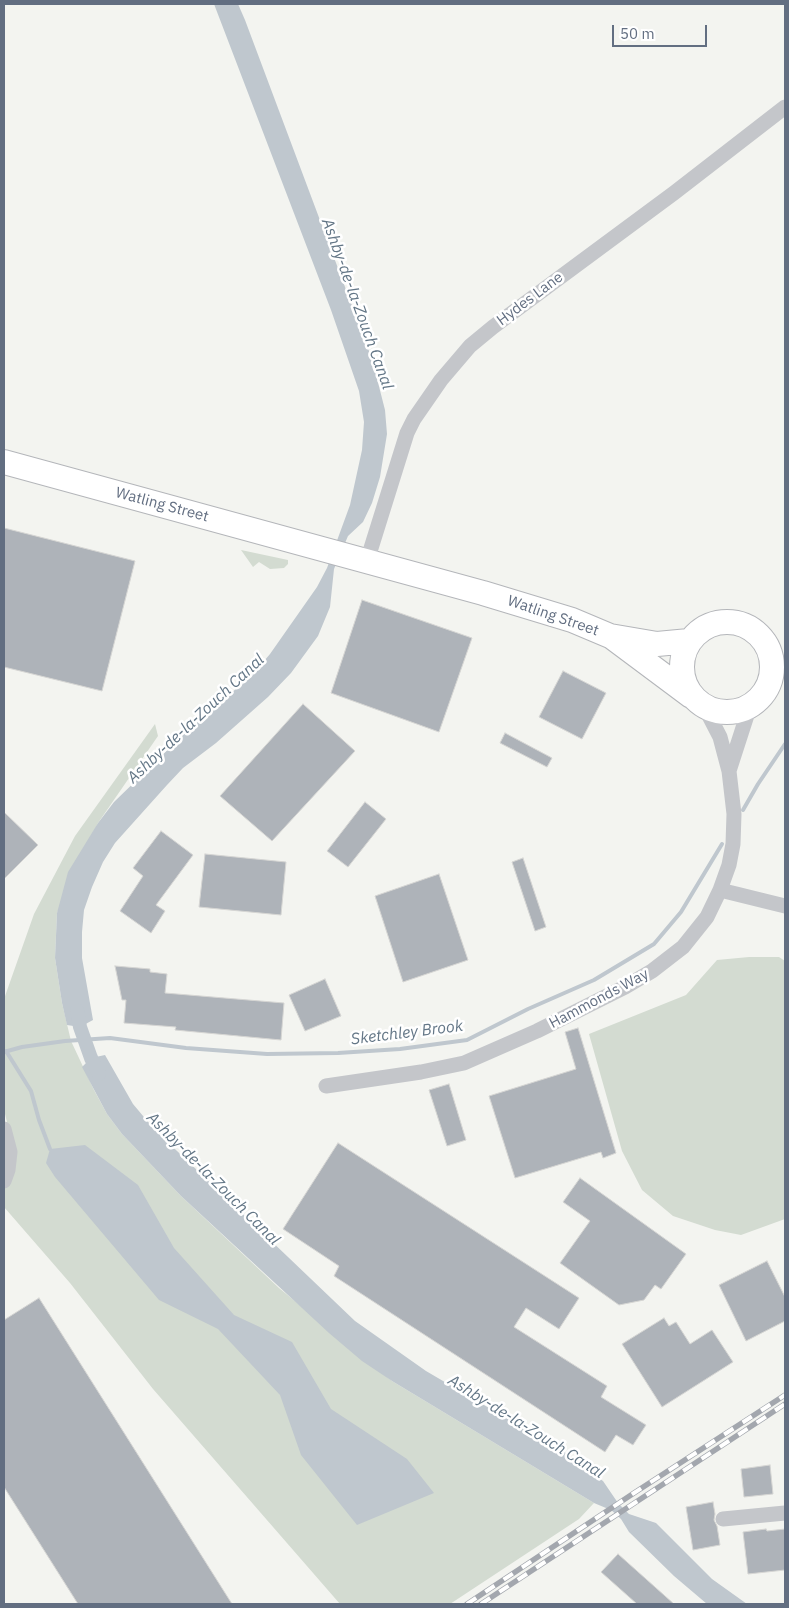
<!DOCTYPE html>
<html>
<head>
<meta charset="utf-8">
<style>
  body { margin:0 }
  #map { position:relative; width:789px; height:1608px; overflow:hidden; background:#f3f4f0; font-family:"IBM Plex Sans",sans-serif }
  canvas { display:block }
  .frame { position:absolute; inset:0; border:5px solid #626e81; pointer-events:none }
  .scale { position:absolute; left:612px; top:25px; width:95px; height:22px; box-sizing:border-box; border:2px solid #626e81; border-top:0; padding-left:6px; font-size:15px; line-height:18px; white-space:nowrap; color:#626e81; -webkit-text-stroke:4px #fff; paint-order:stroke }
</style>
</head>
<body>
<div id="map">
<canvas width="789" height="1608"></canvas>
<div class="frame"></div>
<div class="scale">50 m</div>
</div>
<script>
const g = document.querySelector('canvas').getContext('2d');
g.lineJoin = 'round';
function fill(path, color) { g.fillStyle = color; g.fill(path, 'evenodd'); }
const shape = rows => new Path2D(rows.map(r => 'M' + r).join(''));
function strokePath(path, color, width, dash) { g.strokeStyle = color; g.lineWidth = width; g.lineCap = dash ? 'butt' : 'round'; g.setLineDash(dash || []); g.stroke(path); }
function label(font, color, halo, rows, align = 'center') {
  g.font = font + ' "IBM Plex Sans",sans-serif'; g.lineWidth = 5; g.setLineDash([]); g.textBaseline = 'middle'; g.strokeStyle = halo; g.fillStyle = color; for (const [text, x, y, turn = 0] of rows) {
    g.save(); g.translate(x, y); g.rotate((+turn || 0) * Math.PI / 180); g.textAlign = isNaN(turn) ? turn : align; if (halo) g.strokeText(text, 0, 0); g.fillText(text, 0, 0); g.restore();
  }
}
const green = shape([
  [241,550,288,560,288,564,284,568,270,569,259,562,253,567],
  [155,724,158,736,98,823,57,913,55,958,62,1003,71,1041,94,1090,107,1114,122,1134,181,1196,279,1288,392,1381,594,1503,579,1519,450,1604,340,1604,153,1389,70,1283,4,1207,4,1129,8,1126,4,1110,4,999,34,914,75,836],
  [749,957,779,957,785,961,785,1219,741,1235,715,1230,673,1216,642,1190,622,1151,589,1034,686,995,717,960]
]);
const water = shape([
  [214,4,238,4,245,20,372,359,385,410,387,434,380,477,372,503,363,522,348,536,334,569,330,607,318,636,291,673,268,697,216,743,183,768,167,785,115,843,103,862,92,887,84,910,82,932,82,958,93,1020,80,1027,67,1025,62,1003,55,958,57,913,68,872,98,823,114,802,184,734,252,675,270,654,317,587,327,568,350,505,362,450,364,422,359,391,331,310],
  [105,1055,133,1104,154,1129,355,1321,426,1371,576,1459,579,1464,603,1481,618,1503,629,1514,656,1523,712,1579,747,1604,707,1604,674,1576,629,1532,621,1519,609,1508,606,1508,594,1503,392,1381,362,1361,329,1333,181,1196,122,1134,107,1114,82,1067,91,1058],
  [85,1145,138,1185,174,1248,234,1315,292,1342,331,1409,407,1459,434,1493,357,1525,301,1455,280,1395,218,1329,159,1300,55,1177,46,1163,50,1149]
]);
const stream = shape([
  [743,810,758,784,785,744],
  [6,1051,31,1091,39,1120,50,1149],
  [4,1052,22,1047,65,1041,110,1038,186,1048,267,1054,338,1053,400,1049,467,1040,528,1009,594,980,654,944,681,912,722,844]
]);
const canal = shape([
  [77,1010,80,1027,91,1058,99,1074]
]);
const building = shape([
  [4,528,135,561,102,691,4,667,4,528],
  [362,600,472,638,439,732,331,693,362,600],
  [563,671,606,693,582,739,539,717,563,671],
  [303,704,355,751,272,841,220,796,303,704],
  [505,733,552,758,547,767,500,743,505,733],
  [365,802,386,819,348,867,327,851,365,802],
  [4,812,38,845,4,879,4,812],
  [161,831,193,855,156,905,165,911,151,933,120,911,143,876,133,868,161,831],
  [205,854,286,862,281,915,199,907,205,854],
  [523,858,546,927,535,931,512,862,523,858],
  [439,874,468,960,403,982,375,896,439,874],
  [115,966,150,969,150,972,167,974,165,993,284,1003,281,1040,175,1030,176,1027,124,1023,126,1000,122,1000,115,966],
  [325,979,341,1016,305,1031,289,995,325,979],
  [578,1028,616,1153,603,1158,601,1152,515,1178,489,1096,576,1069,565,1032,578,1028],
  [449,1084,466,1140,447,1146,429,1090,449,1084],
  [338,1143,579,1298,559,1329,526,1308,514,1327,607,1386,601,1397,646,1425,633,1445,616,1435,605,1452,334,1276,339,1266,283,1229,338,1143],
  [580,1178,686,1254,661,1289,655,1285,644,1300,619,1305,560,1263,590,1221,563,1202,580,1178],
  [767,1261,785,1297,785,1321,746,1341,719,1285,767,1261],
  [39,1298,232,1604,78,1604,4,1487,4,1320,39,1298],
  [664,1318,669,1326,676,1322,690,1344,712,1330,733,1362,662,1407,622,1344,664,1318],
  [770,1465,773,1494,744,1497,741,1469,770,1465],
  [713,1502,715,1514,714,1520,717,1526,720,1545,693,1550,686,1507,713,1502],
  [766,1529,767,1531,785,1529,785,1570,748,1574,743,1532,766,1529],
  [618,1554,674,1604,637,1604,601,1572,618,1554]
]);
const minor = shape([
  [367,561,407,433,414,419,441,380,470,346,493,327,674,193,785,107],
  [729,771,750,706],
  [720,890,785,906],
  [326,1086,421,1072,464,1063,537,1031,625,987,652,971,683,947,707,917,720,890,729,865,733,844,734,814,729,771,720,737,705,708],
  [4,1129,10,1152,8,1170,4,1181],
  [723,1519,785,1513]
]);
const trunk = shape([
  [4,462,483,593,572,620,610,636,657,644,689,641],
  '682 667a45 45 0 1 1 90 0a45 45 0 1 1-90 0Z',
  [612,637,691,696]
]);
const rail = shape([
  [467,1604,634,1493,785,1395],
  [481,1604,785,1404]
]);
const streetNames = [
  ["Hydes Lane",530,299,-37],
  ["Watling Street",162,505,15],
  ["Watling Street",553,616,19],
  ["Hammonds Way",599,999,-28]
];
const waterNames = [
  ["Ashby-de-la-Zouch Canal",357,304,70],
  ["Ashby-de-la-Zouch Canal",196,719,-43],
  ["Sketchley Brook",407,1033,-7],
  ["Ashby-de-la-Zouch Canal",213,1179,45],
  ["Ashby-de-la-Zouch Canal",526,1427,32]
];
fill(green, '#d3dbd1');
fill(water, '#bfc7ce');
strokePath(stream, '#bfc7ce', 4);
strokePath(canal, '#bfc7ce', 14);
fill(building, '#aeb3b9');
strokePath(building, '#d5d5d3', 1);
strokePath(trunk, '#b4b6ba', 26);
strokePath(minor, '#c4c6ca', 15);
strokePath(trunk, '#fff', 24);
strokePath(rail, '#a3a7ae', 5.5);
strokePath(rail, '#fff', 4, [11]);
label('15px', '#626e81', '#fff', streetNames);
label('italic 16px', '#637686', '#fff', waterNames);
</script>
</body>
</html>
